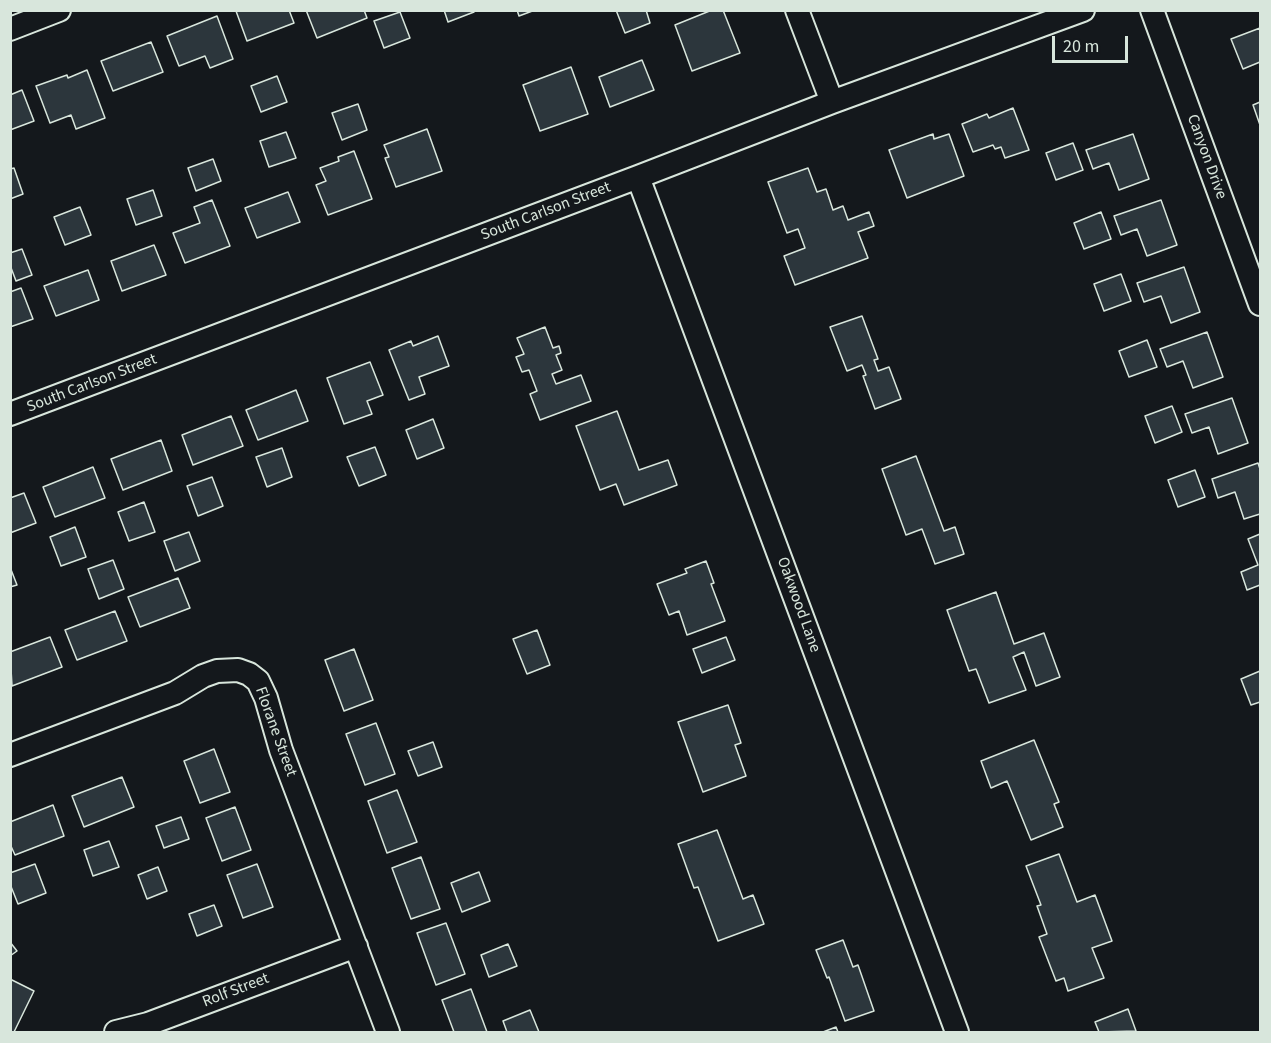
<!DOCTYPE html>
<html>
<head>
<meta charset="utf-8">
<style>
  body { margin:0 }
  #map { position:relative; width:1271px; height:1043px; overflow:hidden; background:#14181c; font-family:"Source Sans 3",sans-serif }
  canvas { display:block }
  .frame { position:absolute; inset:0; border:12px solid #d8e6dc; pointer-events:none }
  .scale { position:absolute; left:1052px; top:36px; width:76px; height:27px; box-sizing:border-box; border:3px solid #d8e6dc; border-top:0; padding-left:8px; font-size:18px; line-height:21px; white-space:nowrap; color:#d8e6dc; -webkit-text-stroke:4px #14181c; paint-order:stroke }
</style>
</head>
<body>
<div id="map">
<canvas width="1271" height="1043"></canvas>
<div class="frame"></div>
<div class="scale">20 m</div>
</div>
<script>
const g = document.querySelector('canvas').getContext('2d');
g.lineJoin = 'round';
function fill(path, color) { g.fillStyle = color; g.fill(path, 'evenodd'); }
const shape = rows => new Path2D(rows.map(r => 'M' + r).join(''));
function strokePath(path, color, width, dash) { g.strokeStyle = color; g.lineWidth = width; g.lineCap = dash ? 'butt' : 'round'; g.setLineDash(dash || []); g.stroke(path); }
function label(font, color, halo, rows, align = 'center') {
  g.font = font + ' "Source Sans 3",sans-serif'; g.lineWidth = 4.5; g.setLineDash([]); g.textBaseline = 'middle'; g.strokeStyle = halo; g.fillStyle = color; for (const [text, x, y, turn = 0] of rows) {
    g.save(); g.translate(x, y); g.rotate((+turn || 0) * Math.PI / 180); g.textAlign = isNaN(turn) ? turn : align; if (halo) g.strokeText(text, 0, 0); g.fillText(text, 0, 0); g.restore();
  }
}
const building = shape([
  [289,10,294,23,247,41,236,11,289,10],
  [306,10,364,10,367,18,317,38,306,10],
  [444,10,473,10,474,12,448,22,444,10],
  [517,10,535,10,519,16,517,10],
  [616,10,646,10,650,23,625,33,616,10],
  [712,10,723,10,740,53,692,71,675,25,712,10],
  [400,12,410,38,384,48,374,21,400,12],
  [217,16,233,59,210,68,205,56,179,66,167,36,217,16],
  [1260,28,1260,62,1243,69,1231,39,1260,28],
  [151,42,163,72,113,91,101,61,151,42],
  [642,60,654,90,610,107,599,77,642,60],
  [571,67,588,114,540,131,523,85,571,67],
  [87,70,105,118,76,129,71,115,50,123,36,86,67,75,68,78,87,70],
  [277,76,287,102,261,112,251,86,277,76],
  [22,90,34,121,10,130,10,95,22,90],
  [1260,102,1260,125,1253,105,1260,102],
  [358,104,367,130,342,140,332,113,358,104],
  [1013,108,1029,150,1005,158,1001,147,995,149,993,145,973,152,962,124,987,114,989,118,1013,108],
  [427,129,442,171,396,187,385,158,389,157,384,145,427,129],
  [286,132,296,158,269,167,260,141,286,132],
  [933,134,934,139,949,134,964,176,907,198,889,150,933,134],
  [1133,134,1149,179,1119,190,1109,163,1093,169,1086,150,1133,134],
  [1073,143,1083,170,1056,180,1046,153,1073,143],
  [354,151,372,199,328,215,316,185,326,181,320,168,339,161,338,157,354,151],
  [213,159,221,181,196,191,188,168,213,159],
  [14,168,23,194,10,199,10,169,14,168],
  [808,168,817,192,826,189,833,210,843,206,848,220,869,212,874,226,858,232,868,258,795,285,784,256,805,248,798,229,787,233,768,182,808,168],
  [153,190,162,216,136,225,127,199,153,190],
  [288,192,300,222,257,238,245,208,288,192],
  [212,200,230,246,185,263,173,233,200,223,194,207,212,200],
  [1161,200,1177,245,1147,256,1137,229,1121,235,1114,216,1161,200],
  [80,207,91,235,65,245,54,217,80,207],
  [1101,212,1111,239,1084,249,1074,223,1101,212],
  [154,245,166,275,122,291,111,261,154,245],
  [22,249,32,275,16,281,10,265,10,253,22,249],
  [1184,267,1200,312,1171,323,1161,296,1144,302,1137,283,1184,267],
  [88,270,99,300,56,316,44,286,88,270],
  [1121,274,1131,301,1104,311,1094,284,1121,274],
  [21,288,33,319,10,327,10,292,21,288],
  [862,316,878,359,874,360,878,371,889,367,901,399,875,409,863,376,866,375,862,365,847,371,830,327,862,316],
  [545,327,553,348,559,346,561,353,556,355,562,370,552,374,556,384,581,375,591,401,540,420,530,394,537,391,529,370,522,372,516,357,524,354,517,338,545,327],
  [1207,332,1223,377,1193,388,1183,361,1167,367,1160,349,1207,332],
  [438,336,449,366,419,377,425,394,409,400,389,350,411,341,413,346,438,336],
  [1147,340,1157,367,1129,377,1119,351,1147,340],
  [370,362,383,395,367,401,372,414,344,424,327,378,370,362],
  [296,390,308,421,258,440,246,410,296,390],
  [1232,398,1248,443,1218,454,1209,427,1192,433,1185,414,1232,398],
  [1172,406,1182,432,1155,443,1145,416,1172,406],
  [617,411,639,470,668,460,677,485,624,505,616,484,600,490,576,426,617,411],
  [231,416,243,446,193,465,182,435,231,416],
  [433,419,444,448,417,459,406,430,433,419],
  [161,440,172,471,123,490,111,459,161,440],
  [375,447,386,475,359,486,347,457,375,447],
  [282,448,292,477,267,487,256,457,282,448],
  [916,456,944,531,955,527,964,554,935,564,922,529,906,535,882,469,916,456],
  [1258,463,1260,469,1260,514,1244,519,1235,492,1218,498,1212,479,1258,463],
  [93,467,105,498,55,517,43,487,93,467],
  [1195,470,1205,497,1178,507,1168,480,1195,470],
  [212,477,223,506,198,516,187,486,212,477],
  [24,493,36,523,10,533,10,498,24,493],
  [144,502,155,532,129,541,118,512,144,502],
  [75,527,86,557,61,566,50,537,75,527],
  [189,532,200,561,175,571,164,541,189,532],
  [1260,534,1260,585,1247,590,1241,572,1258,565,1248,539,1260,534],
  [113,560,124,589,99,599,88,569,113,560],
  [706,561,714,583,711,584,725,621,687,635,679,611,669,615,657,584,687,573,685,569,706,561],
  [10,567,17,585,10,587,10,567],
  [178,578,190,608,140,627,128,597,178,578],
  [996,592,1014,644,1044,633,1060,677,1036,686,1024,652,1013,657,1026,690,989,703,976,669,969,671,947,610,996,592],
  [115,611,127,641,77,660,65,630,115,611],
  [537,630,550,665,527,674,513,639,537,630],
  [50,637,62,667,12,686,10,652,50,637],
  [726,637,735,660,702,673,693,649,726,637],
  [354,649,373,700,344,711,325,660,354,649],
  [1260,671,1260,702,1251,705,1241,679,1260,671],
  [728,705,741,743,735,745,746,776,703,792,678,722,728,705],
  [376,723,395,774,365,785,346,734,376,723],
  [1034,740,1059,802,1054,804,1063,827,1031,840,1007,781,991,788,981,761,1034,740],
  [433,742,442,767,418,776,408,751,433,742],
  [214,749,230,792,200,803,184,761,214,749],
  [122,777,134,807,84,827,72,796,122,777],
  [397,790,417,842,387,853,368,801,397,790],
  [53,805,64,836,15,855,10,844,10,822,53,805],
  [235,807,251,850,222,861,206,818,235,807],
  [181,817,189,839,164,848,156,826,181,817],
  [717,830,743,899,753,895,764,924,718,941,698,887,694,888,678,844,717,830],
  [109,841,119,867,93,876,84,850,109,841],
  [1059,854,1077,902,1095,895,1112,941,1092,948,1104,978,1068,991,1064,978,1056,981,1039,937,1047,934,1037,906,1041,905,1026,866,1059,854],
  [421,857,440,909,411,919,392,868,421,857],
  [35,864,46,893,18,904,10,884,10,873,35,864],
  [257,864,273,907,243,918,227,875,257,864],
  [158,867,167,891,147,899,138,875,158,867],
  [479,872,490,901,462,912,451,883,479,872],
  [214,905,222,926,197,936,189,914,214,905],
  [446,923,465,974,436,985,417,933,446,923],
  [843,940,853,967,858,965,874,1011,845,1021,829,977,827,978,816,950,843,940],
  [10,942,17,951,10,956,10,942],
  [508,944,517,966,489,977,481,955,508,944],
  [10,979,34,991,14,1032,10,1032,10,979],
  [471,989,487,1032,454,1032,442,1000,471,989],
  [1128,1009,1136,1031,1099,1032,1095,1022,1128,1009],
  [530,1010,539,1032,507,1032,503,1021,530,1010],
  [836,1027,838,1032,823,1032,836,1027]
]);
const street = shape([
  [797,10,832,102],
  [1152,10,1260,304],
  [10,29,59,10],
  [638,177,957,1032],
  [10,414,638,177,832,102,1083,10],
  [10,755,175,693,203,676,217,671,238,670,249,674,258,681,266,698,281,750,388,1032],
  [116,1032,148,1024,356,946]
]);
const streetNames = [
  ["Canyon Drive",1206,157,70],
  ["South Carlson Street",546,212,-21],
  ["South Carlson Street",92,384,-21],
  ["Oakwood Lane",798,605,70],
  ["Florane Street",275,732,70],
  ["Rolf Street",236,991,-21]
];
fill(building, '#2c363c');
strokePath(building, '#d8e6dc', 1.5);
strokePath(street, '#d8e6dc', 26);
strokePath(street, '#14181c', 22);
label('16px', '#d8e6dc', '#14181c', streetNames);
</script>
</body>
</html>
